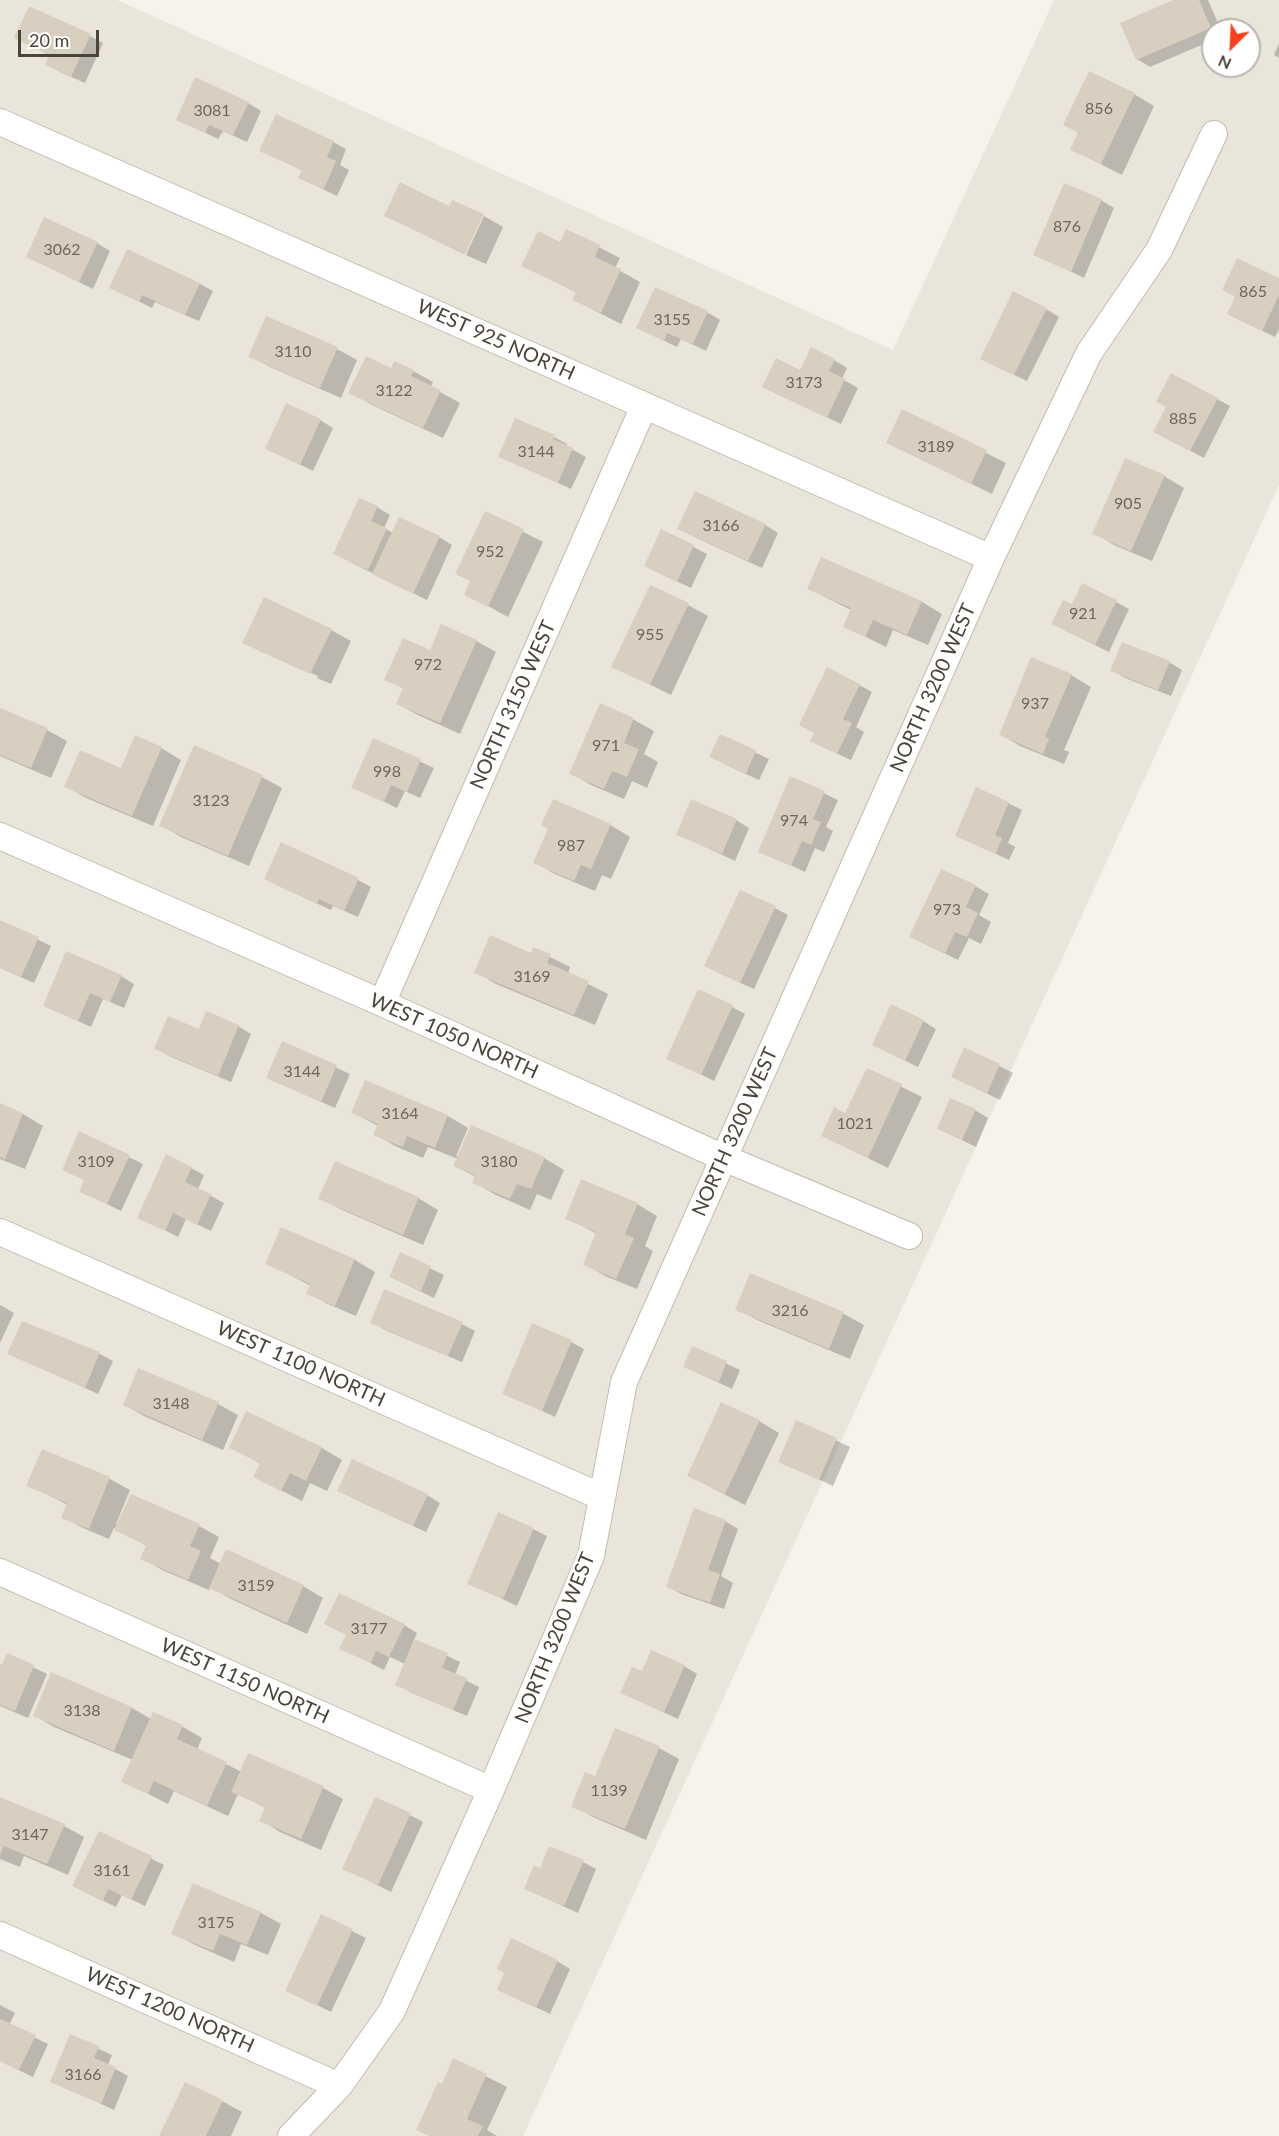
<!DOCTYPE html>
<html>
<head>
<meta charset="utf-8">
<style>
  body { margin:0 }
  #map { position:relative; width:1279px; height:2136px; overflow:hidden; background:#f6f3ec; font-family:Lato,sans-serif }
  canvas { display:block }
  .north { position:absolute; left:1201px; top:18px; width:60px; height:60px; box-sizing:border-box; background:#fff; border:2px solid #b7b4b0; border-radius:50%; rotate:204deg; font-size:16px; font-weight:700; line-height:24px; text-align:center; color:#4b4439 }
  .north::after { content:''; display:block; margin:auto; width:21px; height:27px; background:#fc3f1d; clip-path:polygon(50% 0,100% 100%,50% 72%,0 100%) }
  .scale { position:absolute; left:18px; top:30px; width:81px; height:27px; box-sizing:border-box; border:3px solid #4b4439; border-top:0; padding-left:8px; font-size:18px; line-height:21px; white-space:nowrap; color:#4b4439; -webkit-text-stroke:4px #fff; paint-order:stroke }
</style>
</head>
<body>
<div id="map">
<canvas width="1279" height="2136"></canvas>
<div class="north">N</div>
<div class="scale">20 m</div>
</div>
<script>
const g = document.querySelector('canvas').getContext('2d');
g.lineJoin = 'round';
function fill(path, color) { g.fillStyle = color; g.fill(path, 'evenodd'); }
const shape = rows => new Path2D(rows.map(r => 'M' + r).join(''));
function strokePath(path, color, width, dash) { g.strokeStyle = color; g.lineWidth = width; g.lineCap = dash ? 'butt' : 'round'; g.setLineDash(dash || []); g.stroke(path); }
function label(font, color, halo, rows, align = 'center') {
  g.font = font + ' Lato,sans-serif'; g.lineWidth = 6; g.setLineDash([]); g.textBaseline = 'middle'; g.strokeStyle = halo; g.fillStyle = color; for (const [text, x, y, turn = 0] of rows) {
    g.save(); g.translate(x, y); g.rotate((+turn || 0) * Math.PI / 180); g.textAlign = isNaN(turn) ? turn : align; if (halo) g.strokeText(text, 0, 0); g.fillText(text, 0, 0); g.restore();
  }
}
const residential = shape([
  [0,0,117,0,893,350,1054,0,1279,0,1279,485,523,2136,0,2136],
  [1213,30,1249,30,1249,66,1213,66]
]);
const shadow = shape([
  [1177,0,1208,0,1221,30,1213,30,1213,40,1150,67,1137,59],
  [90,36,103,43,85,83,60,72,51,56,16,38],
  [1279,43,1279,58,1274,55],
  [1134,94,1154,106,1122,175,1071,149,1079,133,1065,125],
  [248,103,261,111,247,142,223,131,218,139,177,119],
  [333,142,346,149,340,165,349,170,337,196,300,178,303,171,261,150],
  [1101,200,1114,208,1084,278,1035,254],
  [450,208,482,215,464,254,386,216],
  [484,216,503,227,486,264,466,255],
  [567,231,620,258,615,268,640,282,621,324,574,300,577,293,523,265,561,244],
  [97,243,110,251,93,289,28,257],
  [1279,280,1279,329,1275,337,1242,321],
  [200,284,213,291,199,321,155,302,152,308,111,287],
  [1046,309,1059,317,1027,381,995,366],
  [707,312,720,320,706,351,681,339,677,347,638,328],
  [266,318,337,349,357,360,341,398,270,367,250,356],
  [834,360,847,368,842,379,858,388,841,424,777,394,801,372],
  [392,370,413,371,433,382,431,387,460,403,443,438,370,404,350,392],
  [1217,399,1230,406,1204,458,1168,439],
  [902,411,1006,463,992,494,888,443],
  [320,420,333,428,313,471,267,448],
  [554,437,567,444,566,446,586,457,571,489,500,456],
  [1164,476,1184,488,1152,561,1114,545,1094,533],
  [377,507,390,515,384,528,393,533,439,537,452,545,427,600,348,561],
  [486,513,543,542,508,617,466,594,472,582],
  [765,525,778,533,762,568,692,536],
  [662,531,707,554,691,588,659,573],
  [822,559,922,602,942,614,928,645,893,630,886,647,844,626,851,610,809,589],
  [1116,602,1129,609,1109,652,1066,631,1073,606],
  [688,605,708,616,671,695,613,666],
  [331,630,351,641,331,684,317,678,318,676,263,651,263,653,244,642],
  [476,641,496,652,460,734,418,715,398,704,404,689,386,679],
  [1169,662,1182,670,1171,696,1125,678,1112,670],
  [1071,675,1091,687,1064,750,1069,752,1064,764,1020,746,1000,734],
  [859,685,872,692,856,727,864,732,851,760,825,748,815,733],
  [601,705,634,720,654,731,644,754,658,762,647,788,632,781,624,799,591,785,571,773],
  [0,710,47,730,67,741,51,778,0,756],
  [721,736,769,759,759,780,724,764],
  [373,740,434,768,420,798,405,791,397,808,353,787],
  [195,747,262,777,282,788,249,866,181,837,161,825],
  [161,748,181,760,153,826,86,798,66,786,122,770],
  [791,778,838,800,826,827,833,831,824,852,815,848,805,872,760,851],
  [1008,803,1022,810,1008,843,1015,847,1009,860,957,836],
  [736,820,749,828,735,861,678,834],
  [610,825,630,837,611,879,602,875,595,891,555,874,535,862,549,829],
  [358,880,371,887,358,917,333,906,331,910,279,886],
  [975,886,989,894,979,915,991,922,981,944,969,938,958,960,911,937],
  [775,908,788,915,754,989,719,973],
  [0,921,51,946,34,983,0,968],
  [534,949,570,967,568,974,608,994,595,1025,496,984,476,972,532,955],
  [121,976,134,984,124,1008,103,999,91,1027,45,1006],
  [732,1007,745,1014,714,1081,668,1058],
  [923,1021,936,1029,918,1067,874,1045],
  [238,1026,251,1034,231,1082,169,1056,156,1048,200,1031],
  [283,1043,350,1074,335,1108,268,1078],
  [965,1049,1013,1073,1000,1100,966,1083],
  [867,1070,922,1097,888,1168,823,1136,846,1115],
  [365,1082,448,1116,468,1128,456,1156,544,1158,564,1170,551,1200,537,1194,530,1210,494,1194,474,1182,476,1177,455,1166,458,1159,428,1147,423,1158,395,1146,375,1134,378,1126,352,1112],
  [0,1105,23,1114,43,1126,25,1169,0,1159],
  [975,1110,988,1118,976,1147,939,1129],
  [80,1133,143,1164,121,1211,81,1191,86,1181,64,1169],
  [191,1168,204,1175,198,1189,224,1203,211,1231,186,1219,178,1237,139,1217],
  [582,1181,637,1204,657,1216,645,1246,653,1251,637,1289,605,1276,585,1264,597,1234,567,1218],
  [320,1198,418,1198,438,1210,423,1245,340,1209],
  [282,1229,355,1260,375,1272,356,1316,328,1304,308,1293,311,1286,267,1263],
  [401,1254,444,1275,434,1298,391,1277],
  [751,1275,844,1314,864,1325,850,1359,757,1320,737,1309],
  [0,1305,14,1313,0,1343],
  [372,1322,462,1324,475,1331,462,1362,385,1330],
  [23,1323,100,1354,113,1361,98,1394,9,1353],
  [571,1342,584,1349,555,1417,504,1393],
  [693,1348,740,1370,732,1389,685,1367],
  [218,1404,238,1415,223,1450,144,1416,125,1405],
  [247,1413,322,1448,342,1460,327,1491,310,1483,302,1501,255,1477,261,1464,230,1447],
  [759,1421,779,1433,745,1505,689,1476],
  [797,1422,850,1447,833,1486,780,1461],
  [42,1451,110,1479,130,1490,116,1524,118,1525,131,1496,199,1526,219,1537,210,1558,221,1564,303,1586,323,1598,307,1634,231,1599,210,1587,209,1590,162,1570,142,1558,147,1546,114,1528,109,1539,83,1528,63,1517,68,1505,28,1485],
  [427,1495,440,1503,426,1532,352,1498],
  [725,1521,738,1529,721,1576,733,1583,724,1609,681,1594,668,1586],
  [533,1529,547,1536,517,1606,469,1583],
  [404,1625,417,1633,414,1640,460,1662,455,1675,479,1687,467,1716,410,1692,397,1684,405,1664,390,1657,384,1670,341,1648],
  [8,1655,47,1674,28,1718,0,1706,0,1665,3,1667],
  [684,1666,697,1674,678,1719,622,1693,643,1673],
  [52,1674,132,1708,151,1719,154,1714,183,1727,202,1738,197,1750,242,1772,249,1755,323,1788,343,1799,321,1850,280,1832,261,1820,266,1808,238,1794,228,1816,174,1791,168,1804,123,1781,133,1760,54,1727,34,1715],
  [659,1748,679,1759,646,1840,593,1817,573,1806],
  [0,1798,64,1826,84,1837,68,1875,24,1856,20,1867,0,1859],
  [410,1815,423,1822,391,1892,344,1868],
  [100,1833,164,1865,145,1906,122,1895,116,1907,87,1893],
  [583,1862,596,1869,578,1913,526,1889,540,1870],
  [194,1885,261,1913,281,1924,268,1955,241,1944,234,1962,193,1944,173,1933],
  [321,1916,366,1938,331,2012,287,1990],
  [557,1961,570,1969,550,2014,512,1996],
  [0,2005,15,2013,9,2025,48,2044,33,2077,0,2061],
  [71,2036,112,2055,108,2065,128,2076,114,2110,52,2081],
  [454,2060,507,2087,487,2130,497,2136,430,2136,442,2086],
  [222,2101,242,2112,231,2136,161,2136]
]);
const building = shape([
  [1173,0,1199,0,1211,28,1136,60,1120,23],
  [29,6,91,34,71,77,45,65,50,55,14,38],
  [1089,71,1135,93,1101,164,1070,150,1078,132,1063,125],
  [195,77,249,102,233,135,209,125,205,133,176,120],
  [276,114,334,141,327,157,336,161,324,189,298,178,302,170,259,151],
  [400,182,449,206,452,200,484,214,465,254,384,216],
  [1064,183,1102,199,1071,272,1033,255],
  [44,217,98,242,79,282,26,257],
  [566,229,600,245,595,257,621,269,601,313,572,300,576,292,521,266,538,231,560,242],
  [127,249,200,283,185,315,142,295,139,302,109,288],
  [1237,258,1279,278,1279,295,1262,331,1227,314,1235,297,1222,290],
  [655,287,708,311,693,344,667,333,664,341,636,328],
  [1013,291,1047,308,1014,375,980,359],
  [266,316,338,347,320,388,248,357],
  [811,347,835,359,829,371,845,379,827,418,762,387,776,358,800,370],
  [366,356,391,368,394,361,414,370,411,376,441,390,423,428,348,393],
  [1171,373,1218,398,1190,451,1153,432,1166,407,1156,402],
  [286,403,321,419,300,465,265,449],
  [902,409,987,450,971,484,886,443],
  [515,418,555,435,553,439,573,448,558,483,498,457],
  [1125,458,1165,475,1131,551,1092,534],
  [695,491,766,524,748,561,677,529],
  [359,498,378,506,371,521,387,528,368,570,333,554],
  [485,511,524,529,488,607,464,595,470,581,455,574],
  [399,517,440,536,413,594,372,574],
  [661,529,694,545,677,582,644,566],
  [821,557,922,601,907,635,873,620,865,637,843,627,851,608,807,589],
  [1082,583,1117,600,1095,645,1051,624,1063,600,1072,604],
  [650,585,689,603,650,685,611,667],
  [264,597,332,629,310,674,242,643],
  [441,624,477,640,440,723,396,704,403,688,384,680,403,638,430,650],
  [1122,642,1170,661,1158,690,1110,671],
  [1031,657,1072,674,1045,737,1049,739,1043,754,999,735],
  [827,667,860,684,843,719,852,723,837,754,810,741,814,733,799,725],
  [600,703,634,718,624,743,639,749,627,777,612,771,604,789,569,774],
  [0,708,48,728,31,768,0,755],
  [720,734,756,750,746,774,709,757],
  [135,735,162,747,132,816,64,787,80,750,121,768],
  [373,738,421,759,407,792,391,785,384,802,351,788],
  [194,745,263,775,228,856,159,826],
  [790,776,825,791,813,819,821,822,811,845,802,841,791,866,758,852],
  [976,787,1009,802,995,835,1002,838,996,854,955,836],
  [553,799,611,824,591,869,581,865,574,881,533,863,548,829,541,825],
  [691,799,737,819,722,854,676,835],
  [281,842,359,878,344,911,319,899,317,904,264,879],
  [941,869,976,885,966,907,978,913,967,937,955,932,945,954,909,937],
  [740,890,776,906,740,983,704,966],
  [0,920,39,937,21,977,0,968],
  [490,935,531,953,533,947,551,954,547,963,589,981,574,1015,474,973],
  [66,951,122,975,110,1002,90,993,78,1021,43,1006],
  [698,989,733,1005,701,1075,666,1059],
  [891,1004,924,1020,905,1061,872,1045],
  [206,1011,239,1025,218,1076,154,1049,168,1016,199,1029],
  [282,1041,337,1065,321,1102,266,1078],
  [964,1047,1000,1064,987,1094,951,1077],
  [867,1068,902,1084,868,1158,821,1136,834,1107,845,1113],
  [365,1080,448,1115,435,1148,407,1136,403,1147,373,1135,378,1124,351,1113],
  [950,1098,976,1109,962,1140,937,1129],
  [0,1103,23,1113,5,1159,0,1157],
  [471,1125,545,1157,531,1189,517,1184,510,1199,472,1183,475,1175,453,1166],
  [79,1131,130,1155,107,1204,79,1192,84,1180,62,1170],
  [166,1154,192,1167,185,1182,211,1194,197,1225,173,1213,165,1231,137,1218],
  [335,1161,419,1197,403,1235,318,1199],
  [581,1179,638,1203,625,1234,634,1238,616,1279,583,1265,596,1232,565,1219],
  [281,1227,355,1259,335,1306,306,1294,310,1284,265,1264],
  [400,1252,431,1266,421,1291,389,1277],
  [750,1273,844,1312,829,1349,735,1310],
  [384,1289,463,1322,448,1356,370,1323],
  [22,1321,100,1352,85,1388,7,1354],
  [532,1323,572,1340,542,1411,502,1394],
  [692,1346,727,1361,719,1382,683,1367],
  [138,1368,219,1402,202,1440,123,1405],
  [721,1402,760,1420,725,1494,687,1476],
  [246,1411,322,1447,306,1481,290,1473,281,1491,253,1477,260,1463,229,1448],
  [796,1420,837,1438,819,1480,778,1462],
  [42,1449,110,1477,89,1529,61,1518,67,1503,26,1486],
  [352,1459,428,1494,413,1526,337,1491],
  [131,1494,200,1524,190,1546,201,1551,188,1580,140,1559,146,1545,114,1530],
  [694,1508,726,1520,708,1570,720,1574,710,1603,666,1587],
  [498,1512,534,1528,503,1599,467,1584],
  [226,1549,304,1585,287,1623,209,1588],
  [339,1593,405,1624,389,1657,376,1651,371,1663,339,1649,346,1635,324,1624],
  [414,1639,448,1653,442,1668,467,1678,453,1710,395,1685],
  [651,1650,685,1665,664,1712,620,1693,632,1667,642,1671],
  [7,1653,34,1665,15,1711,0,1705,0,1664,2,1665],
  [51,1672,132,1707,114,1751,33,1716],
  [153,1712,183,1725,177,1739,227,1762,207,1806,154,1781,148,1794,121,1782],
  [615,1728,660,1746,625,1829,571,1807,585,1772,595,1776],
  [248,1753,324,1786,301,1839,259,1821,265,1807,231,1792],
  [0,1797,65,1824,47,1864,4,1846,0,1855],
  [375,1797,411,1813,378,1885,342,1869],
  [99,1831,152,1856,131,1900,108,1889,103,1901,72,1886],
  [549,1846,584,1860,564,1906,524,1889,534,1865,540,1868],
  [193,1883,261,1912,247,1945,220,1934,213,1951,171,1934],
  [321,1914,353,1929,317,2006,285,1991],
  [511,1938,558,1960,536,2008,497,1990,504,1973,497,1969],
  [0,2019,36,2035,19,2070,0,2061],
  [70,2034,99,2046,94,2058,116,2067,101,2104,50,2082],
  [453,2058,487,2074,467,2119,483,2126,478,2136,429,2136,416,2130,438,2082,442,2084],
  [185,2082,223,2100,206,2136,159,2136]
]);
const street = shape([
  [0,122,991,558],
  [0,836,382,1003,724,1158,909,1236],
  [382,1003,644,406],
  [0,1232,602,1497],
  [0,1572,491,1790],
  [0,1935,339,2086],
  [291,2136,339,2086,392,2011,491,1790,591,1556,624,1382,991,558,1089,353,1159,250,1214,134]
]);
const numberNames = [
  ["856",1099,109],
  ["3081",212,111],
  ["876",1067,227],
  ["3062",62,250],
  ["865",1253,292],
  ["3155",672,320],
  ["3110",293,352],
  ["3173",804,383],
  ["3122",394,391],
  ["885",1183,419],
  ["3189",936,447],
  ["3144",536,452],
  ["905",1128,504],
  ["3166",721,526],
  ["952",490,552],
  ["921",1083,614],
  ["955",650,635],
  ["972",428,665],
  ["937",1035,704],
  ["971",606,746],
  ["998",387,772],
  ["3123",211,801],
  ["974",794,821],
  ["987",571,846],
  ["973",947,910],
  ["3169",532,977],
  ["3144",302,1072],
  ["3164",400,1114],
  ["1021",855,1124],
  ["3109",96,1162],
  ["3180",499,1162],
  ["3216",790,1311],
  ["3148",171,1404],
  ["3159",256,1586],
  ["3177",369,1629],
  ["3138",82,1711],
  ["1139",609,1791],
  ["3147",30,1835],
  ["3161",112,1871],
  ["3175",216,1923],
  ["3166",83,2075]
];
const streetNames = [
  ["WEST 925 NORTH",496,340,24],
  ["NORTH 3200 WEST",933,688,-66],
  ["NORTH 3150 WEST",513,705,-66],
  ["WEST 1050 NORTH",454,1036,24],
  ["NORTH 3200 WEST",735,1132,-66],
  ["WEST 1100 NORTH",301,1364,24],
  ["NORTH 3200 WEST",555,1638,-68],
  ["WEST 1150 NORTH",245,1681,24],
  ["WEST 1200 NORTH",170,2010,24]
];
fill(residential, '#eae5da');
fill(shadow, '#0003');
fill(building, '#d8cfc1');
strokePath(street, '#c2bbae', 28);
strokePath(street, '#fff', 26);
label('16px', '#6e675b', null, numberNames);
label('20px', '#4b4439', '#fff', streetNames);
</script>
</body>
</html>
